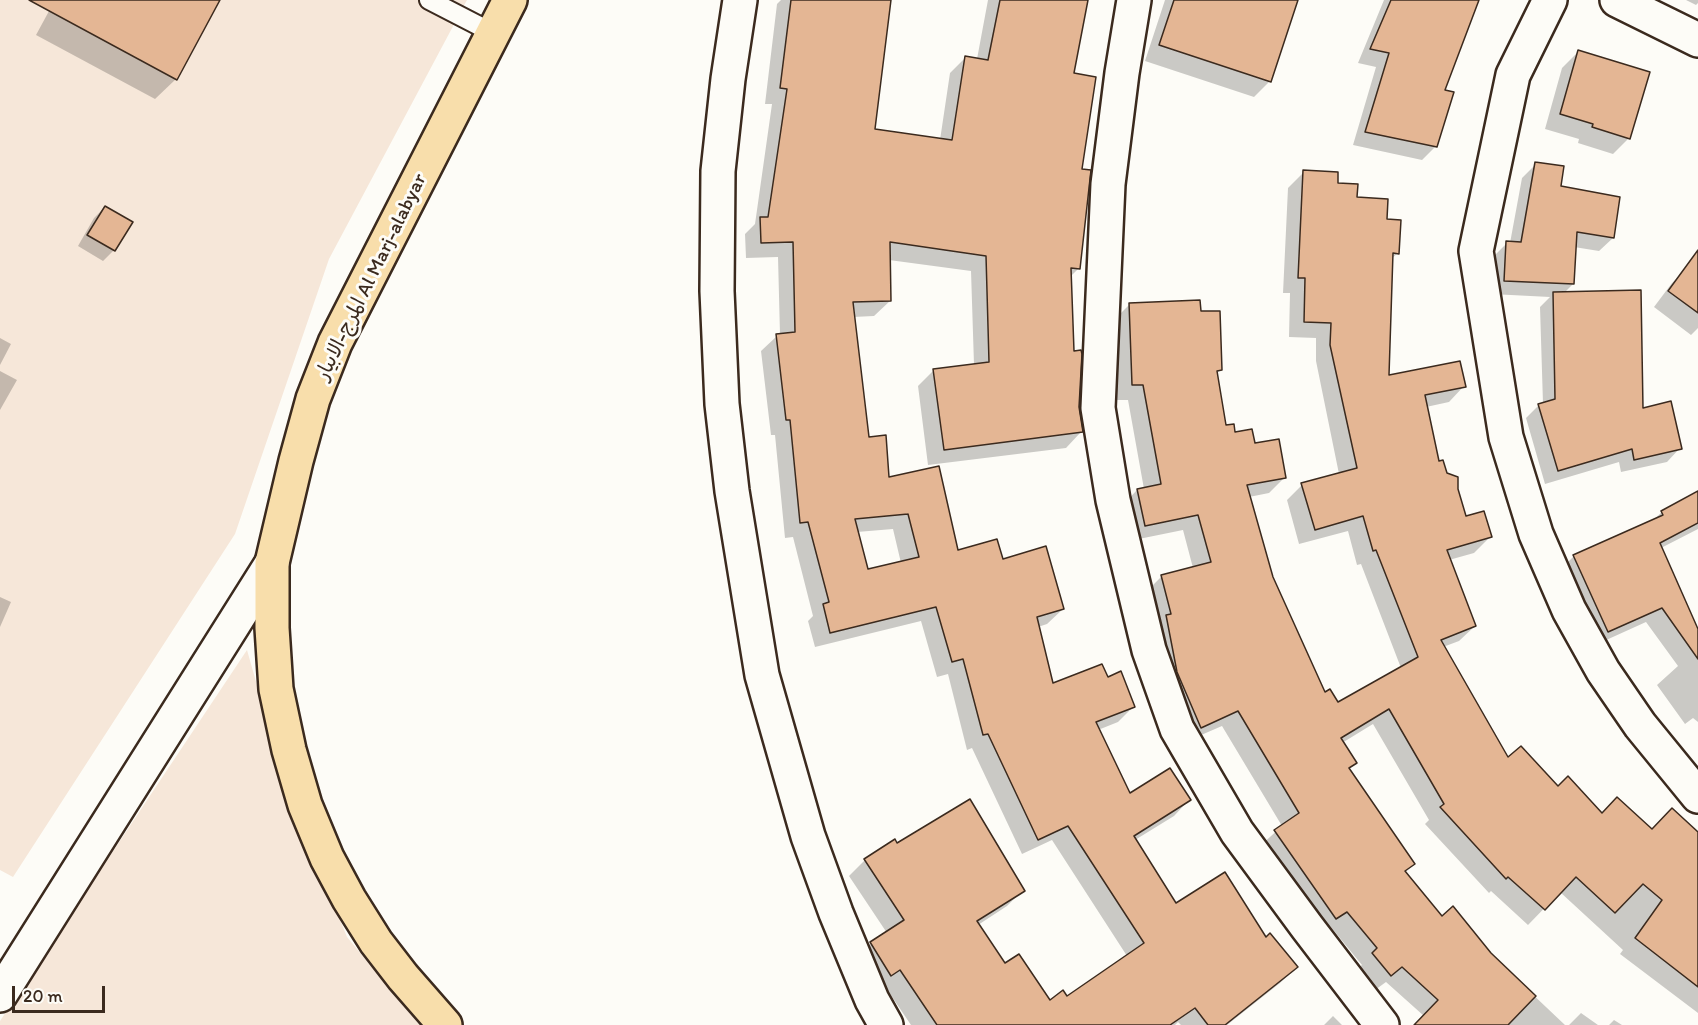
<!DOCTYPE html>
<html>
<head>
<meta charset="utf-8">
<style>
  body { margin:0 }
  #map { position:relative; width:1698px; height:1025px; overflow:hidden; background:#fdfcf7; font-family:Itim,sans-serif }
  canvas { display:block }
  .scale { position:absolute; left:12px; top:986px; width:93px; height:27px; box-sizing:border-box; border:3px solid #3b2a1e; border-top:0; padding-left:8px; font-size:18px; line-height:21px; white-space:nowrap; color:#3b2a1e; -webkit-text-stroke:4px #fdfcf7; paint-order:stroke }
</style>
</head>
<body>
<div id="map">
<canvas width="1698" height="1025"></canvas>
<div class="scale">20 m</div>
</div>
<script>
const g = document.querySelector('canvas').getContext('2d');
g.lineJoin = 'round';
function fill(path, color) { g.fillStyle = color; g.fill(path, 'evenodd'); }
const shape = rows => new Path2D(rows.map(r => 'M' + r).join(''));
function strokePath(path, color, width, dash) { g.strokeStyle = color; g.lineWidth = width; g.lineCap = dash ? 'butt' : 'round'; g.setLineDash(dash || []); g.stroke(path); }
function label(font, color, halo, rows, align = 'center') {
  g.font = font + ' Itim,"Playpen Sans Arabic",sans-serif'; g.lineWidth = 6; g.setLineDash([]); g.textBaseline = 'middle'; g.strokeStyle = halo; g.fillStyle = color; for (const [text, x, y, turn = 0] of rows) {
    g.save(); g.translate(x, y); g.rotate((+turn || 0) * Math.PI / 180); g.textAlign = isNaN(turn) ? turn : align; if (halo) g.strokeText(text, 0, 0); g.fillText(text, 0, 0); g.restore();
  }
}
const built = shape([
  [0,0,467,0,329,259,235,534,13,877,0,870],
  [247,650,284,780,347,937,420,1025,0,1025,0,1021]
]);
const shadow = shape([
  [55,0,218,0,176,79,155,99,36,35],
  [781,0,891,0,889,2,873,130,940,140,950,73,965,58,977,59,988,0,1087,0,1072,74,1081,170,1079,268,1070,277,1073,353,1081,432,1066,448,928,465,918,386,934,370,974,365,971,271,889,260,890,301,874,316,853,317,867,438,888,479,957,552,1002,560,1063,609,1047,624,1038,627,1052,685,1107,679,1134,706,1118,722,1098,730,1129,795,1189,800,1174,816,1135,840,1176,905,1265,939,1296,967,1280,983,1227,1025,1181,1025,1178,1022,1175,1025,911,1025,884,985,875,991,855,959,871,944,887,933,849,876,865,860,894,841,897,845,1023,890,1007,906,978,925,1005,965,1050,1002,1067,998,1127,956,1052,840,1022,854,972,748,967,750,948,674,937,677,921,621,815,647,808,621,813,616,793,537,785,538,775,435,771,435,761,351,777,336,780,335,778,257,746,258,745,234,755,224,772,104,765,104,777,4],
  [893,529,901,563,867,571,857,532],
  [1165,0,1296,0,1270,81,1254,97,1145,61],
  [1384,0,1478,0,1443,91,1436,146,1422,160,1353,145,1376,67,1358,63],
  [1686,0,1698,0,1698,3,1696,5],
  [1578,52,1629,138,1613,154,1578,143,1579,139,1545,129,1562,68],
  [1536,164,1613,238,1599,251,1574,247,1573,284,1563,294,1642,410,1680,448,1667,462,1621,472,1619,462,1545,484,1526,418,1539,405,1543,404,1540,307,1550,297,1491,294,1493,257,1507,243,1510,243,1522,178],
  [1304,172,1336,184,1385,220,1398,253,1391,259,1388,377,1464,386,1449,402,1426,407,1438,463,1457,490,1465,518,1490,537,1474,553,1449,560,1475,626,1459,641,1443,647,1508,760,1602,814,1652,831,1698,840,1698,1013,1620,954,1623,950,1560,892,1528,925,1491,891,1489,893,1425,824,1429,820,1373,724,1342,743,1355,763,1348,769,1413,864,1405,873,1441,918,1490,954,1565,1025,1415,1025,1424,1016,1386,982,1375,990,1357,969,1362,965,1330,926,1320,933,1259,847,1282,826,1222,726,1185,742,1146,592,1161,577,1193,568,1183,530,1129,541,1122,506,1137,490,1144,489,1128,400,1117,400,1114,320,1130,304,1199,313,1220,370,1216,374,1225,427,1254,445,1284,478,1269,493,1249,497,1271,578,1325,694,1338,704,1401,668,1361,564,1357,565,1348,531,1299,544,1287,500,1302,485,1339,474,1316,361,1316,338,1289,337,1290,293,1283,293,1288,188],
  [105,207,114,250,103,261,78,246,94,218],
  [1698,258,1698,328,1691,335,1654,307,1672,283],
  [0,338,11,344,0,365],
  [0,371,17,380,0,410],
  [1698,502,1698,529,1661,548,1696,629,1698,628,1698,722,1693,718,1685,724,1657,685,1678,666,1646,622,1593,646,1559,571,1574,556,1651,522,1662,512],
  [0,597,11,602,0,627],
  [1581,1013,1598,1025,1569,1025],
  [1333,1016,1342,1025,1324,1025],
  [1614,1020,1622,1025,1609,1025]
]);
const building = shape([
  [29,0,220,0,177,80,29,0],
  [791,0,891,0,875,129,952,140,965,56,988,60,1000,0,1088,0,1074,73,1096,77,1082,169,1091,170,1080,269,1071,268,1074,351,1081,350,1082,354,1079,407,1083,432,944,450,933,369,989,362,986,256,890,242,891,301,853,302,869,437,886,435,889,477,939,466,958,550,997,539,1003,559,1046,546,1064,609,1037,617,1053,683,1102,664,1108,677,1121,671,1135,707,1096,722,1130,793,1170,768,1191,800,1134,836,1176,903,1225,872,1266,937,1270,933,1298,967,1225,1025,1208,1025,1195,1008,1170,1025,937,1025,900,970,891,976,870,942,904,920,864,859,895,839,897,843,970,799,1025,891,977,921,1005,963,1019,954,1050,1000,1063,990,1067,996,1144,943,1068,826,1038,840,988,734,983,735,963,659,952,662,936,607,830,633,823,604,829,602,808,522,800,523,790,420,786,420,776,334,795,332,793,242,761,243,760,217,768,217,787,89,780,88,791,0],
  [908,514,919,557,868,569,855,519,908,514],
  [1174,0,1298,0,1271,82,1159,45,1174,0],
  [1391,0,1479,0,1445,90,1454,92,1437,147,1365,132,1389,53,1370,49,1391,0],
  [1578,50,1650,72,1630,139,1592,127,1593,124,1560,114,1578,50],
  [1535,162,1564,166,1561,186,1620,197,1614,238,1577,232,1574,284,1504,281,1506,241,1521,242,1535,162],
  [1303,170,1338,172,1338,183,1358,184,1357,197,1388,199,1387,219,1401,220,1399,254,1393,253,1389,375,1460,361,1466,387,1425,395,1439,461,1443,460,1447,473,1458,477,1458,489,1466,516,1484,511,1492,537,1447,550,1476,626,1441,640,1508,757,1521,746,1558,786,1568,776,1602,813,1617,797,1652,829,1672,808,1698,832,1698,987,1635,938,1662,900,1643,884,1615,913,1576,877,1545,910,1508,877,1506,879,1440,807,1444,804,1389,709,1341,738,1357,763,1349,768,1415,864,1405,871,1442,916,1453,906,1491,953,1536,996,1508,1025,1414,1025,1438,1000,1402,967,1391,976,1372,953,1377,948,1347,912,1336,919,1274,830,1299,813,1238,711,1201,728,1177,672,1166,615,1171,614,1161,575,1211,562,1198,515,1145,526,1137,489,1161,484,1143,385,1132,385,1129,303,1200,300,1201,311,1220,311,1222,370,1217,371,1226,425,1234,424,1235,432,1252,429,1255,443,1279,439,1286,478,1247,485,1273,577,1325,692,1330,689,1338,702,1418,657,1376,550,1373,551,1363,516,1315,530,1301,483,1357,468,1330,345,1331,323,1304,322,1305,278,1298,278,1303,170],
  [105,206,133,222,115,251,87,235,105,206],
  [1698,250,1698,313,1668,291,1698,250],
  [1641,290,1643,408,1671,401,1682,449,1634,460,1632,449,1558,471,1538,404,1555,399,1553,292,1641,290],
  [1698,491,1698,523,1660,543,1698,629,1698,659,1662,608,1608,632,1573,555,1663,515,1661,511,1698,491]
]);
const lane = shape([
  [429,0,493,33]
]);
const street = shape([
  [740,0,728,79,718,171,717,291,722,404,732,491,762,675,808,836,836,913,872,1000,886,1025],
  [1134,0,1122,73,1108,184,1098,408,1113,500,1149,650,1177,729,1237,832,1307,927,1382,1025],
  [1550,0,1513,75,1476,251,1506,437,1536,534,1569,610,1603,671,1640,725,1698,796],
  [1617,0,1698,40],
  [0,995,272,563]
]);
const primary = shape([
  [445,1025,403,977,376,942,349,899,327,858,305,805,289,750,276,689,272,628,272,563,296,461,313,399,335,343,510,0]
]);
const streetNames = [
  ["المرج-الابيار Al Marj-alabyar",372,277,-64]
];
fill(built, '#f6e7d9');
fill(shadow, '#0003');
fill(building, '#e4b694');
strokePath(building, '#3b2a1e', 1.5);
strokePath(lane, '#3b2a1e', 22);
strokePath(street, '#3b2a1e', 38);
strokePath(primary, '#3b2a1e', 38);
strokePath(lane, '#fdfcf7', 18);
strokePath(street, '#fdfcf7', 33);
strokePath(primary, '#f8deab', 33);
label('20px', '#3b2a1e', '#fdfcf7', streetNames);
</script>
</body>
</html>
